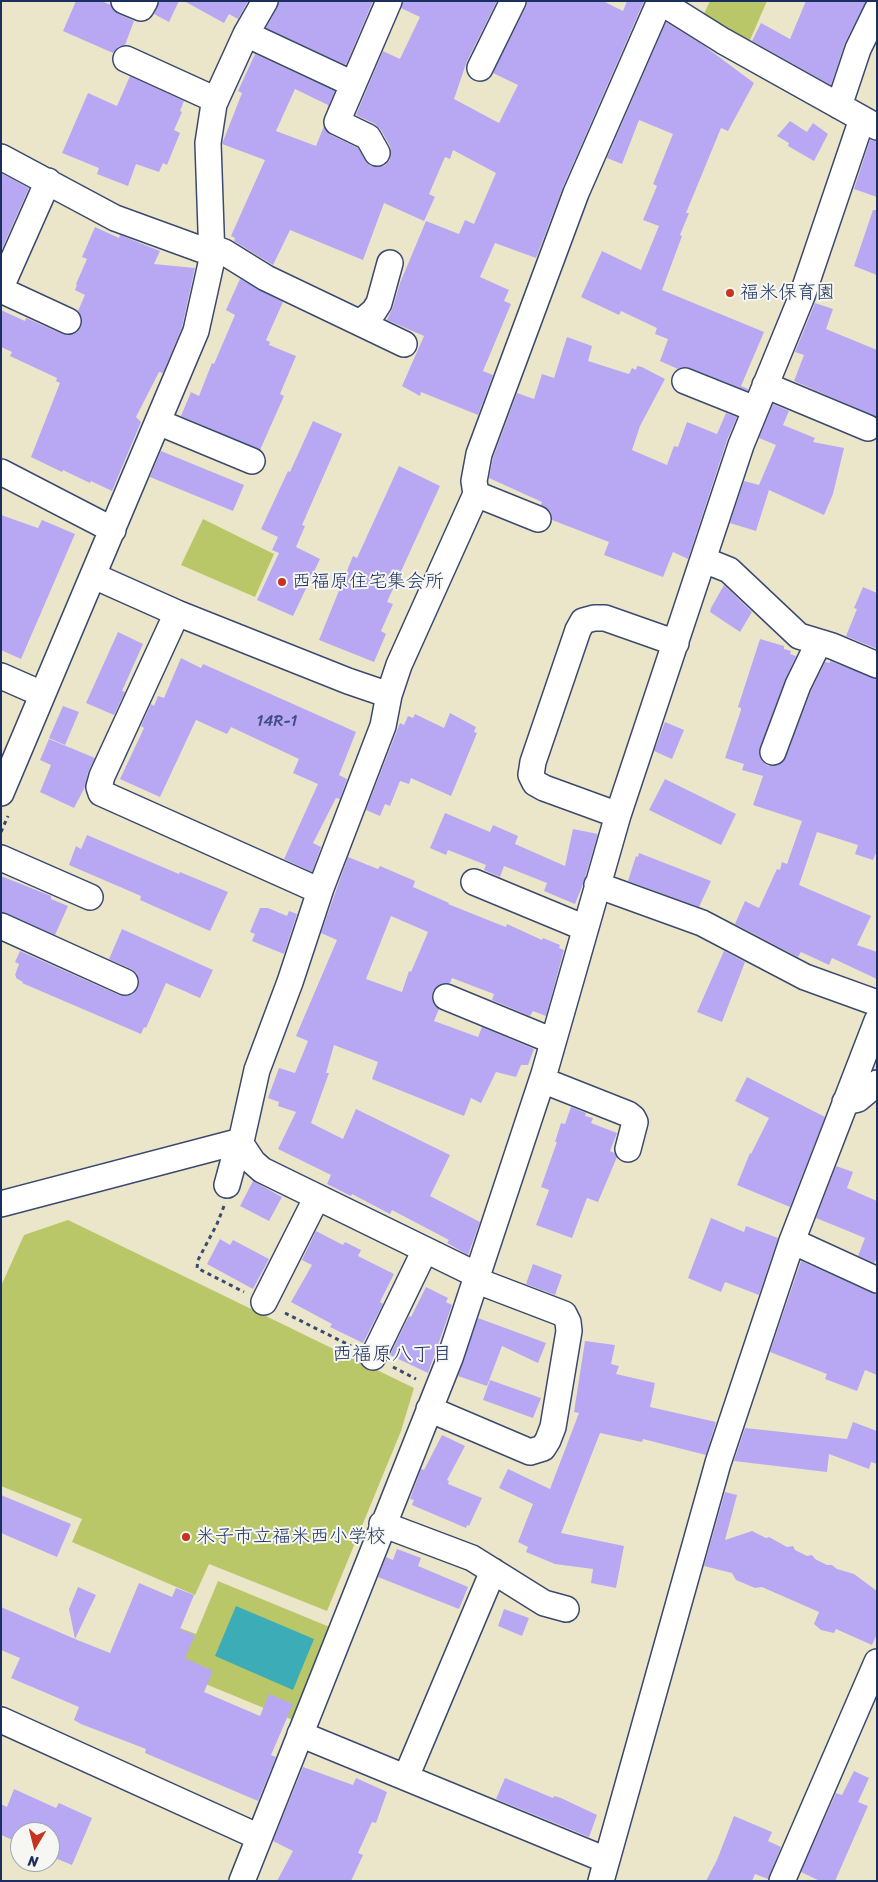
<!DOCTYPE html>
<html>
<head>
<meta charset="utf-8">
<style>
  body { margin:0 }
  #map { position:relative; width:878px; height:1882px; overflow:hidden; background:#ebe6ca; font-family:Sriracha,sans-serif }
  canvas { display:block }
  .frame { position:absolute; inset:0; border:2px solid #1b2f5e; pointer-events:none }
  .north { position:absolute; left:10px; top:1822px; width:50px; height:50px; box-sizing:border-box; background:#f6f6f2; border:1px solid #9ea6b7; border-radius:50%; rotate:188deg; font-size:14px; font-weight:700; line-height:20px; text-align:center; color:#1b2f5e }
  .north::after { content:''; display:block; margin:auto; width:18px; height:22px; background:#c8321e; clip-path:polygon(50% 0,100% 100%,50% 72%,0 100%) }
</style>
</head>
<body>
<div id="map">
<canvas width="878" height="1882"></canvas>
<div class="frame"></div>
<div class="north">N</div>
</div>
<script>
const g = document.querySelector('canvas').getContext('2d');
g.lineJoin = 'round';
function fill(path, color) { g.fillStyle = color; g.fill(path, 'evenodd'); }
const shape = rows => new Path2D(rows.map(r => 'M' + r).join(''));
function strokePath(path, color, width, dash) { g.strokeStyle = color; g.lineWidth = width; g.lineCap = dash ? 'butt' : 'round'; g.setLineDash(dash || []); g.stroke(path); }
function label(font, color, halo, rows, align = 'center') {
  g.font = font + ' Sriracha,"Klee One",sans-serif'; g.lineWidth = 4; g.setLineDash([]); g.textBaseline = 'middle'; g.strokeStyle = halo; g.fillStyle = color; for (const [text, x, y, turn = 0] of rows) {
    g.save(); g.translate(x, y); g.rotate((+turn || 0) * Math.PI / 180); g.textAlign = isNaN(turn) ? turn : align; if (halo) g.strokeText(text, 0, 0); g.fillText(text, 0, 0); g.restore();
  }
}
const green = shape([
  [710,1,767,1,747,47,701,20],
  [203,519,274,554,255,597,181,565],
  [68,1220,414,1388,401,1431,327,1611,209,1564,195,1595,72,1542,82,1519,1,1486,1,1286,24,1235],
  [218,1581,332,1628,293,1720,174,1671,170,1653,180,1628,196,1634]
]);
const water = shape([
  [236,1606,314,1639,293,1690,215,1656]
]);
const building = shape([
  [76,1,101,1,111,5,113,10,118,14,134,21,125,45,118,47,113,53,63,31],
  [159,1,179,1,169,22,154,14],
  [184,1,248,1,238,19,229,14,224,23],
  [279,1,373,1,346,65,266,28,277,8],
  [403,1,497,1,467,61,454,99,499,123,518,85,493,73,526,7,527,1,603,1,623,11,627,1,644,1,563,187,536,258,495,243,480,277,509,290,504,301,511,304,483,371,493,375,478,415,421,392,420,396,402,386,424,336,387,320,393,307,400,283,426,221,459,234,465,220,474,224,496,173,453,150,450,159,445,157,429,194,435,197,424,221,384,203,363,260,290,230,273,265,234,241,235,238,231,236,265,160,222,144,242,93,238,91,255,54,335,91,327,110,328,105,295,89,276,131,316,146,324,126,331,135,358,148,369,165,376,167,384,166,390,160,391,153,390,146,381,130,375,124,356,115,383,51,400,59,420,17,401,8],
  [806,1,866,1,845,43,831,85,752,41,761,23,790,39],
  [666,22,703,45,754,83,728,131,721,128,686,213,689,213,680,235,682,236,662,290,764,332,741,386,748,389,748,391,690,368,683,367,678,369,660,361,668,339,655,334,657,328,621,311,619,315,581,297,602,251,641,270,659,226,643,220,657,186,653,184,673,134,639,120,622,164,607,158],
  [130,76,184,101,180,111,182,112,174,130,180,133,167,165,163,163,159,172,136,164,128,186,97,174,99,168,62,153,88,93,117,106],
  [790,121,807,132,813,123,828,134,814,161,788,146,789,143,777,136],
  [870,140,877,141,877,197,854,189],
  [1,173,29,188,1,251],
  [873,210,877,210,877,275,854,266],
  [95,227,119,238,120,235,160,251,154,264,195,268,182,327,163,373,159,372,136,417,141,422,112,491,91,481,90,483,63,470,62,472,31,457,60,383,56,381,57,378,10,356,12,352,1,347,1,310,25,321,26,318,62,334,70,335,77,332,81,327,82,319,78,311,85,295,75,290,77,285,76,284,87,259,82,257],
  [240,279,283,302,266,340,270,342,269,345,296,356,280,394,284,396,260,450,181,416,191,392,199,396,212,363,214,364,235,315,226,310],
  [815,303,833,309,826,329,877,350,877,417,794,381,804,355,795,352],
  [567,337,592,346,588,361,629,374,632,368,636,370,637,366,642,367,665,379,640,426,632,450,667,465,674,446,678,447,687,422,717,434,726,413,737,417,727,440,688,559,673,552,663,577,604,555,609,542,552,520,550,511,541,505,542,502,489,478,493,458,517,393,534,399,542,374,554,378],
  [773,404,789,411,783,425,815,438,813,442,844,448,833,494,824,515,769,490,756,531,730,523,744,481,759,485,776,445,759,438],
  [313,421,342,434,302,525,305,526,296,547,320,559,293,616,257,600,279,553,272,550,278,537,261,529,288,471,290,472],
  [161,451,244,485,233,511,150,477],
  [399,466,440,486,387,602,393,604,381,631,386,634,374,662,319,640,353,556,357,558],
  [1,515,38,528,42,520,75,534,21,659,1,650],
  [724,585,752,612,740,632,710,612,711,608],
  [863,587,877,593,877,649,846,636,857,609,854,608],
  [118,632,143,644,122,691,125,692,114,715,86,703],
  [760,639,784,646,784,649,791,651,790,654,796,656,785,680,760,747,759,754,762,761,768,766,776,766,782,763,786,757,811,691,825,662,830,663,830,661,877,679,877,851,873,860,855,854,858,845,817,832,799,885,871,916,857,945,877,952,877,979,832,958,829,965,801,952,798,957,735,924,745,901,759,908,777,869,780,870,782,862,787,864,802,821,753,805,763,776,742,770,744,764,725,758,741,710,741,708,738,707],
  [181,658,201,668,203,664,356,732,339,775,347,779,340,799,336,798,313,843,321,847,312,872,284,859,318,784,293,773,299,759,231,727,227,734,196,720,160,797,120,779,144,728,141,726,151,704,154,706,158,696,164,698],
  [63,706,79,712,65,745,49,738],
  [450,713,476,727,474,732,477,733,451,796,411,778,409,784,400,781,390,806,385,804,380,816,366,810,400,723,404,725,408,716,413,718,415,714,444,728],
  [665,722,684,730,672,759,654,751],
  [49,739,95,758,88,772,85,787,74,808,40,792,51,765,40,760],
  [665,779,736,814,721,845,649,810],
  [445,813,490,832,493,825,518,836,515,844,565,866,573,829,598,834,583,884,575,904,544,891,547,883,504,866,500,877,484,870,486,865,448,850,446,855,430,848],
  [87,835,179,874,180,872,228,892,210,931,140,900,141,896,69,865,76,846,81,849],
  [639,853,711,881,699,907,628,881,636,856,638,857],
  [348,857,378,869,380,866,415,881,413,887,449,903,448,904,498,924,506,927,507,924,542,940,543,938,560,945,559,948,564,950,546,1016,533,1011,530,1016,492,1000,494,994,452,978,450,983,444,983,438,985,433,991,432,999,434,1005,439,1009,434,1021,478,1037,482,1027,534,1049,528,1065,521,1065,516,1077,496,1072,481,1103,471,1098,464,1116,372,1079,378,1062,334,1045,326,1073,329,1073,311,1123,343,1139,356,1109,450,1155,430,1196,480,1222,468,1255,447,1243,449,1240,392,1210,390,1214,352,1194,351,1196,327,1184,331,1175,278,1149,296,1112,278,1106,279,1102,268,1098,279,1068,295,1073,308,1041,296,1036,337,940,321,933],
  [391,916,428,932,411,972,409,971,402,992,366,979],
  [1,876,51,896,51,899,68,906,55,935,1,912],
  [260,908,268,908,287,916,289,911,297,914,284,954,252,941,255,934,250,932],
  [122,929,213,970,200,998,166,983,146,1028,144,1027,141,1034,22,983,23,982,16,978,16,976,15,975,19,964,15,962,20,951,119,995,126,996,133,994,138,987,139,981,137,974,131,969,109,959],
  [724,951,745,962,722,1022,697,1012],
  [747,1077,825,1117,790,1207,737,1185,750,1153,751,1154,769,1118,735,1101],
  [571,1107,586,1113,585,1116,593,1118,591,1123,617,1133,610,1151,614,1153,617,1157,598,1202,587,1198,572,1238,536,1225,549,1190,541,1187,557,1142,555,1142,561,1123,565,1124],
  [836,1166,853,1172,847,1188,877,1201,877,1258,874,1263,858,1256,865,1238,816,1218],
  [253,1181,282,1197,269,1221,240,1206],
  [711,1218,744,1232,746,1226,778,1238,759,1295,725,1282,721,1292,688,1278],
  [316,1231,343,1245,345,1242,361,1250,358,1256,394,1274,380,1302,383,1304,363,1343,330,1327,332,1324,291,1302,312,1265,302,1260],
  [220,1239,230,1245,233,1240,269,1259,253,1289,207,1264],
  [801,1261,877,1295,877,1375,865,1370,857,1391,825,1379,827,1374,770,1352],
  [533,1264,562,1275,555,1295,526,1284],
  [426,1287,448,1298,446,1302,452,1305,428,1373,390,1355,409,1316,411,1317],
  [478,1318,546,1343,538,1363,502,1346,487,1386,458,1376],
  [585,1341,615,1345,611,1364,619,1366,616,1374,655,1383,650,1407,716,1422,706,1455,643,1439,642,1442,600,1433,561,1533,624,1546,616,1588,591,1583,593,1569,555,1564,526,1552,528,1547,518,1542,533,1504,499,1488,508,1469,550,1489,579,1413,574,1412],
  [490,1380,541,1398,533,1418,483,1400],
  [853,1422,877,1431,877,1464,871,1462,869,1469,829,1454,827,1472,734,1461,745,1428,847,1439],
  [442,1435,465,1446,447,1480,449,1481,448,1484,482,1498,469,1526,467,1525,466,1528,412,1505,414,1500,410,1499,421,1469,424,1470],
  [725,1492,737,1495,725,1540,752,1531,766,1538,769,1537,787,1547,793,1546,795,1550,807,1556,812,1555,815,1559,827,1565,832,1565,837,1569,854,1574,877,1591,877,1634,872,1645,836,1629,834,1633,821,1630,814,1624,819,1612,762,1587,755,1588,736,1580,732,1573,704,1566],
  [1,1495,71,1524,57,1557,1,1533],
  [397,1549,421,1558,418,1566,468,1587,459,1609,378,1577,386,1557,393,1560],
  [139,1583,172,1597,176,1588,194,1595,180,1629,195,1635,185,1658,213,1671,204,1692,260,1716,269,1694,293,1704,271,1755,276,1757,258,1801,145,1753,146,1749,81,1724,74,1720,79,1707,11,1678,20,1658,1,1650,1,1607,75,1639,69,1609,78,1587,96,1595,75,1639,110,1653],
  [504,1609,529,1618,522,1636,498,1626],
  [303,1767,353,1785,356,1778,387,1792,376,1823,372,1822,358,1853,363,1855,351,1881,277,1881,293,1851,273,1841],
  [854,1771,869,1778,858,1802,868,1806,835,1881,820,1881,801,1872,836,1793,842,1795],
  [505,1778,553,1798,554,1796,561,1798,597,1815,589,1837,496,1799],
  [14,1789,56,1808,59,1803,92,1818,72,1865,50,1856,50,1832,20,1832,20,1843,1,1835,1,1804,7,1807],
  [734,1816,772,1832,768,1841,781,1847,768,1879,755,1874,752,1881,706,1881,717,1860]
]);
const path = shape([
  [1,832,8,816],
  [224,1206,217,1224,198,1260,197,1268,244,1292],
  [285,1313,351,1346],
  [393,1367,416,1379]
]);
const minor = shape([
  [124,1,141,8,145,1],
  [659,1,723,41,877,127],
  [246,34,353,84],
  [126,59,216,100],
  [480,68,513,1],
  [839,106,858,49,877,10],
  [377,153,368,137,337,122,389,1],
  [1,157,115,218,211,253],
  [211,247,224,252,266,278,404,344],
  [1,287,48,181],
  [1,290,68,321],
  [361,322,374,311,379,303,390,263],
  [685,381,755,409],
  [765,385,868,428],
  [158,422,252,461],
  [1,472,113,530],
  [476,494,538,519],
  [704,560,729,570,799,636,832,646,877,665],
  [94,576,177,613,348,681,389,695],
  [177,613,102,776,99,787,101,793,320,891],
  [1,676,42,694],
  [773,752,798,685,819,642],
  [1,793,196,331,212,259,208,143,214,104,246,34,265,1],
  [618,815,544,788,535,783,531,775,533,762,578,630,583,621,594,618,605,618,676,643],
  [1,858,90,897],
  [474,882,585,928],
  [597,885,702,923,805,977,877,1003],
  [1,926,125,982],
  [446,997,553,1041],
  [542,1080,628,1114,633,1118,635,1122,628,1149],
  [845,1102,858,1099,877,1083],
  [239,1141,253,1162,262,1170,477,1275],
  [227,1185,239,1141],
  [1,1204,233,1143,239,1141,242,1137,257,1070,290,982,321,888,383,726,389,695,399,665,476,494,474,481,479,454,576,193,660,1],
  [792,1241,877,1280],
  [264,1302,317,1197],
  [373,1357,425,1250],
  [429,1409,530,1452,543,1448,548,1440,553,1427,569,1331,568,1322,564,1314,475,1280],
  [382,1524,472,1558,544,1603,566,1609],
  [1,1720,259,1837],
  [300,1734,606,1860],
  [406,1777,493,1571],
  [242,1881,450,1358,544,1074,618,815,741,445,802,296,862,119],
  [601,1881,718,1463,792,1241,877,1021],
  [782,1881,877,1662]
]);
const markers = [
  [730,293,5,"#c8321e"],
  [282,582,5,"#c8321e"],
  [186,1537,5,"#c8321e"]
];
const numberNames = [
  ["14R-1",277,722]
];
const poiNames = [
  ["福米保育園",740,293],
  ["西福原住宅集会所",292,582],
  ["米子市立福米西小学校",196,1537]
];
const neighbourhoodNames = [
  ["西福原八丁目",392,1355]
];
fill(green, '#b9c769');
fill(water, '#3cadb7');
fill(building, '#b8a8f4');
strokePath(minor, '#3a4a6e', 28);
strokePath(path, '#3a4a6e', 3, [4, 4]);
strokePath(minor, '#fff', 25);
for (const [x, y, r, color] of markers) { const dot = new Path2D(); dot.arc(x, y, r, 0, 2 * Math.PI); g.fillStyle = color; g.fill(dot); strokePath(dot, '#f6f6f2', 2); }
label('16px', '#424d84', null, numberNames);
label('19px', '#1b2f5e', '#f6f6f2', poiNames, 'left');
label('20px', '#1b2f5e', '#f6f6f2', neighbourhoodNames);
</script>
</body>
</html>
